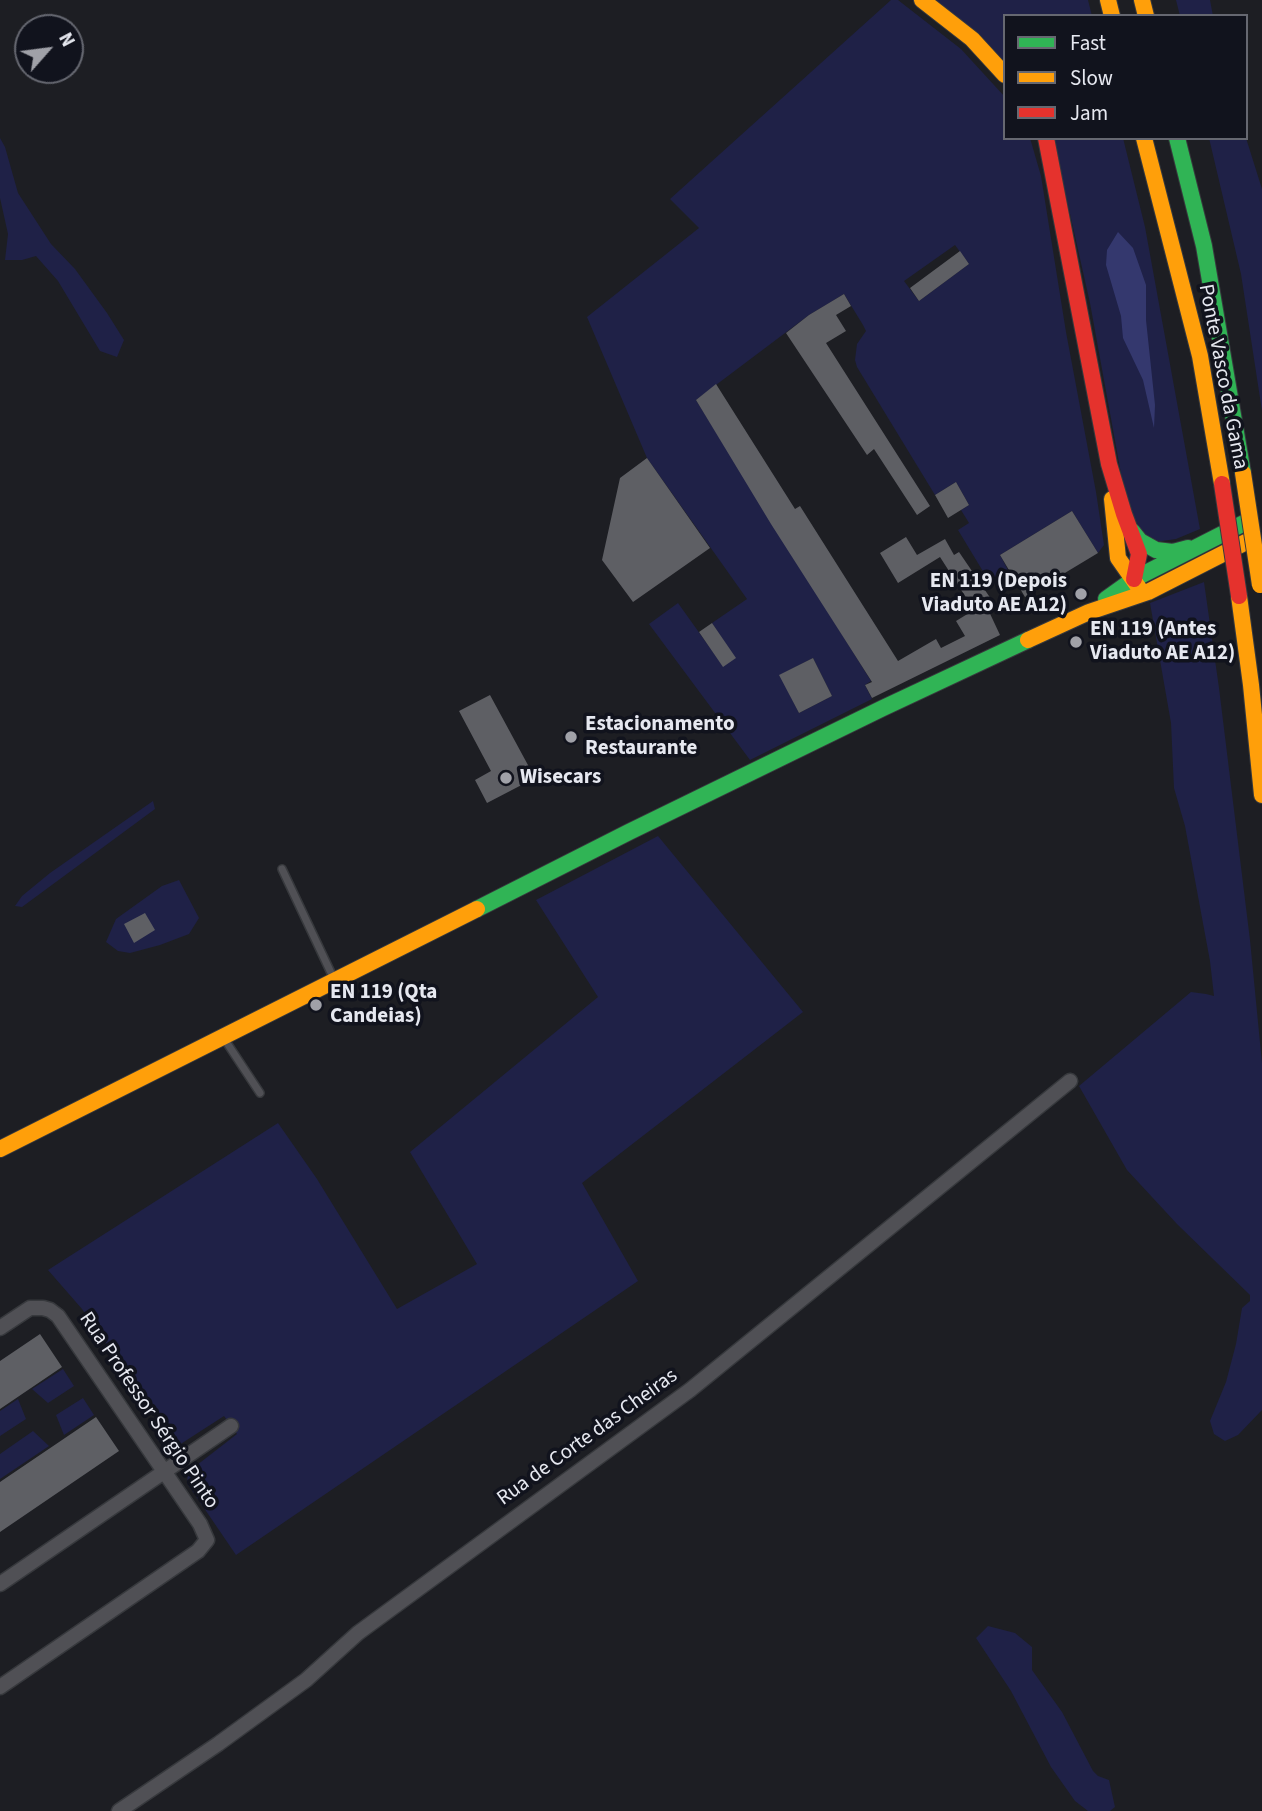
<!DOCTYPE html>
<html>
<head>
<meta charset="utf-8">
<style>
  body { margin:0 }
  #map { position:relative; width:1262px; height:1811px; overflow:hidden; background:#1d1e23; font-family:"Source Sans 3",sans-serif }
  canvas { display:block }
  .legend { position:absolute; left:1003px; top:14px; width:245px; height:126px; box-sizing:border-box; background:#11131d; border:2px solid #666871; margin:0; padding:9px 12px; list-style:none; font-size:21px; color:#e6e8f0 }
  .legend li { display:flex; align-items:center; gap:14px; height:35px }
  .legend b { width:35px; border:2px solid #666871 }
  .north { position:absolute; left:14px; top:14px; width:70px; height:70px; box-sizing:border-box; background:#11131d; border:2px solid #666871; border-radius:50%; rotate:62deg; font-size:19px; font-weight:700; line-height:28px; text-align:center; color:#e6e8f0 }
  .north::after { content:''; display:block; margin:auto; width:24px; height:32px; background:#a0a1a8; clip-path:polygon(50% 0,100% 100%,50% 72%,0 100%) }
</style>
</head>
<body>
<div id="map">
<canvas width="1262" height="1811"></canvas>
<ul class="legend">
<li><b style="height:9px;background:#30b455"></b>Fast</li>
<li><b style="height:9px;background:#ff9f0a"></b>Slow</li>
<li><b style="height:9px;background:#e5322d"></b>Jam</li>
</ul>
<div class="north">N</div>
</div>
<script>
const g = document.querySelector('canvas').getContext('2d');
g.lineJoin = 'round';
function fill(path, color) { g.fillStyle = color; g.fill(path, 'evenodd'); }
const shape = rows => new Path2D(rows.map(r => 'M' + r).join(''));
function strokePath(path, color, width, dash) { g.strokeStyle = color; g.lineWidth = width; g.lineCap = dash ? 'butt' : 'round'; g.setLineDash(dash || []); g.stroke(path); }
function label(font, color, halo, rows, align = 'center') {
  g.font = font + ' "Source Sans 3",sans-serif'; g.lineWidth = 7; g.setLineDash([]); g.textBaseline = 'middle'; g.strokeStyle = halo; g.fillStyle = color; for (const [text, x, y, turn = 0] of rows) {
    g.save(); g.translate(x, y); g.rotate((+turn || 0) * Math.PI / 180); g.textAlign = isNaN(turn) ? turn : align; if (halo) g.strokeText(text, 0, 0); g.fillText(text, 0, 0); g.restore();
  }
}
const green = shape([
  [891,0,898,0,961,49,1005,97,1005,138,1030,138,1041,176,1066,332,1096,492,1104,545,1098,553,1072,511,1000,555,1008,570,994,578,990,580,987,578,958,530,969,523,961,510,969,505,956,482,935,495,857,367,855,360,857,344,866,331,863,325,844,294,831,302,809,315,696,400,871,681,865,685,872,699,750,760,649,624,678,603,723,666,735,658,712,623,747,599,647,458,587,317,699,228,670,199],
  [955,245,969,264,919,301,904,281],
  [813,658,832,696,799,713,780,675],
  [932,0,1088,0,1092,16,1005,16,1005,62],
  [1176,0,1210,0,1213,16,1180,16],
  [0,138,5,147,18,193,51,244,75,269,107,313,124,340,117,357,100,351,58,281,36,256,22,260,5,260,8,234,0,198],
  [1053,138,1123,138,1145,227,1200,529,1176,539,1155,542,1142,533,1126,501,1090,303],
  [1209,138,1246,138,1262,189,1262,411,1241,274],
  [1204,582,1219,688,1250,940,1262,1063,1262,1410,1238,1435,1225,1441,1214,1434,1210,1421,1226,1382,1236,1344,1242,1308,1250,1301,1250,1295,1177,1224,1127,1170,1079,1086,1191,992,1206,994,1214,996,1210,961,1185,826,1174,788,1171,723,1150,603],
  [153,801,155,809,22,907,15,906,22,896,50,873],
  [658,836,803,1012,582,1183,638,1281,236,1555,187,1483,188,1472,237,1434,224,1416,176,1447,164,1447,156,1437,165,1430,82,1309,48,1270,278,1123,317,1179,397,1309,477,1264,410,1152,598,997,536,900],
  [179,880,199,918,189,934,160,945,130,953,118,951,106,942,116,919,162,886],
  [63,1369,74,1386,48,1403,32,1389],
  [83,1398,94,1415,64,1435,56,1415],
  [18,1399,26,1419,0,1436,0,1411],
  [33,1431,49,1446,0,1479,0,1454],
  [988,1626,1015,1633,1032,1647,1032,1670,1062,1712,1093,1771,1098,1776,1109,1780,1115,1807,1110,1811,1088,1811,1075,1801,1051,1767,1011,1691,976,1638]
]);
const forest = shape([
  [1118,232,1133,248,1146,285,1146,320,1155,405,1154,428,1143,380,1123,338,1121,316,1106,265,1107,250]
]);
const building = shape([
  [960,251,969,264,919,301,910,288],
  [844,294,851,306,836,315,846,331,826,343,930,506,917,515,874,449,867,455,786,333,809,315],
  [716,384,795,509,800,506,898,661,936,639,941,648,965,636,956,621,974,610,940,557,898,583,880,553,906,537,917,555,945,539,954,555,959,552,991,599,985,603,1000,635,872,698,865,685,872,682,771,524,696,400],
  [647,458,710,548,633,602,602,560,620,478],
  [956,482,969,505,948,518,935,495],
  [1072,511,1098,553,1025,597,1000,555],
  [712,623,736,658,723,667,699,632],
  [813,658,832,696,799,713,779,675],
  [490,695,535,778,487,803,475,780,491,771,459,711],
  [145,913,155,930,134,943,124,924],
  [40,1334,62,1367,0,1409,0,1361],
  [96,1417,119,1451,0,1532,0,1482]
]);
const lane = shape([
  [282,869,333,977],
  [225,1040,260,1093]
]);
const street = shape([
  [0,1328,30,1308,43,1308,50,1310,58,1316,200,1524,207,1540,198,1551,0,1687],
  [0,1584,231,1426],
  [119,1811,218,1744,306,1680,358,1633,690,1390,1070,1081]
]);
const fast = shape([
  [1177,138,1204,246,1243,473],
  [1132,531,1140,541,1156,550,1173,552,1188,548],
  [1106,599,1134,579,1244,523],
  [477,909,629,832,883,708,1028,640]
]);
const slow = shape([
  [922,0,972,39,1005,75],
  [1108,0,1112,16],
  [1142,0,1146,16],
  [1144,138,1200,356,1222,484],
  [1112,499,1118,558,1139,588],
  [1239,596,1251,685,1262,795],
  [1028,640,1089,612,1148,592,1246,542],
  [0,1149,477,909]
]);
const jam = shape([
  [1046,138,1109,464,1124,514,1139,554,1134,579]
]);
const slowBridge = shape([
  [1243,473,1260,585]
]);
const jamBridge = shape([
  [1222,484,1239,596]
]);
const markers = [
  [1081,594,7,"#a0a1a8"],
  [1076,642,7,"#a0a1a8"],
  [571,737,7,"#a0a1a8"],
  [506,778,7,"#a0a1a8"],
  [316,1005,7,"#a0a1a8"]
];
const streetNames = [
  ["Ponte Vasco da Gama",1222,377,79],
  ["Rua Professor Sérgio Pinto",148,1411,56],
  ["Rua de Corte das Cheiras",588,1438,-36]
];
const poiNames = [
  ["EN 119 (Depois",1067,582,"right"],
  ["Viaduto AE A12)",1067,606,"right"],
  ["EN 119 (Antes",1090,630],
  ["Viaduto AE A12)",1090,654],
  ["Estacionamento",585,725],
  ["Restaurante",585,749],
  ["Wisecars",520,778],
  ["EN 119 (Qta",330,993],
  ["Candeias)",330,1017]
];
fill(green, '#1f2147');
fill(forest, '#34386e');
fill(building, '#5e5f64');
strokePath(lane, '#37393d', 10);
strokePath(street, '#37393d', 17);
strokePath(fast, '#37393d', 18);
strokePath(slow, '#37393d', 18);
strokePath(jam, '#37393d', 18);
strokePath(lane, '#505055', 7);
strokePath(street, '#505055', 14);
strokePath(fast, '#30b455', 16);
strokePath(slow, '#ff9f0a', 16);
strokePath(jam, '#e5322d', 16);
strokePath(slowBridge, '#37393d', 18, []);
strokePath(jamBridge, '#37393d', 18, []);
strokePath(slowBridge, '#ff9f0a', 16);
strokePath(jamBridge, '#e5322d', 16);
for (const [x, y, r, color] of markers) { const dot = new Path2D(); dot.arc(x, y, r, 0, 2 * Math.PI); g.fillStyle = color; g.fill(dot); strokePath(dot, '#11131d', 2.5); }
label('21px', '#e6e8f0', '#11131d', streetNames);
label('bold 21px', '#e6e8f0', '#11131d', poiNames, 'left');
</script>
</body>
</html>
